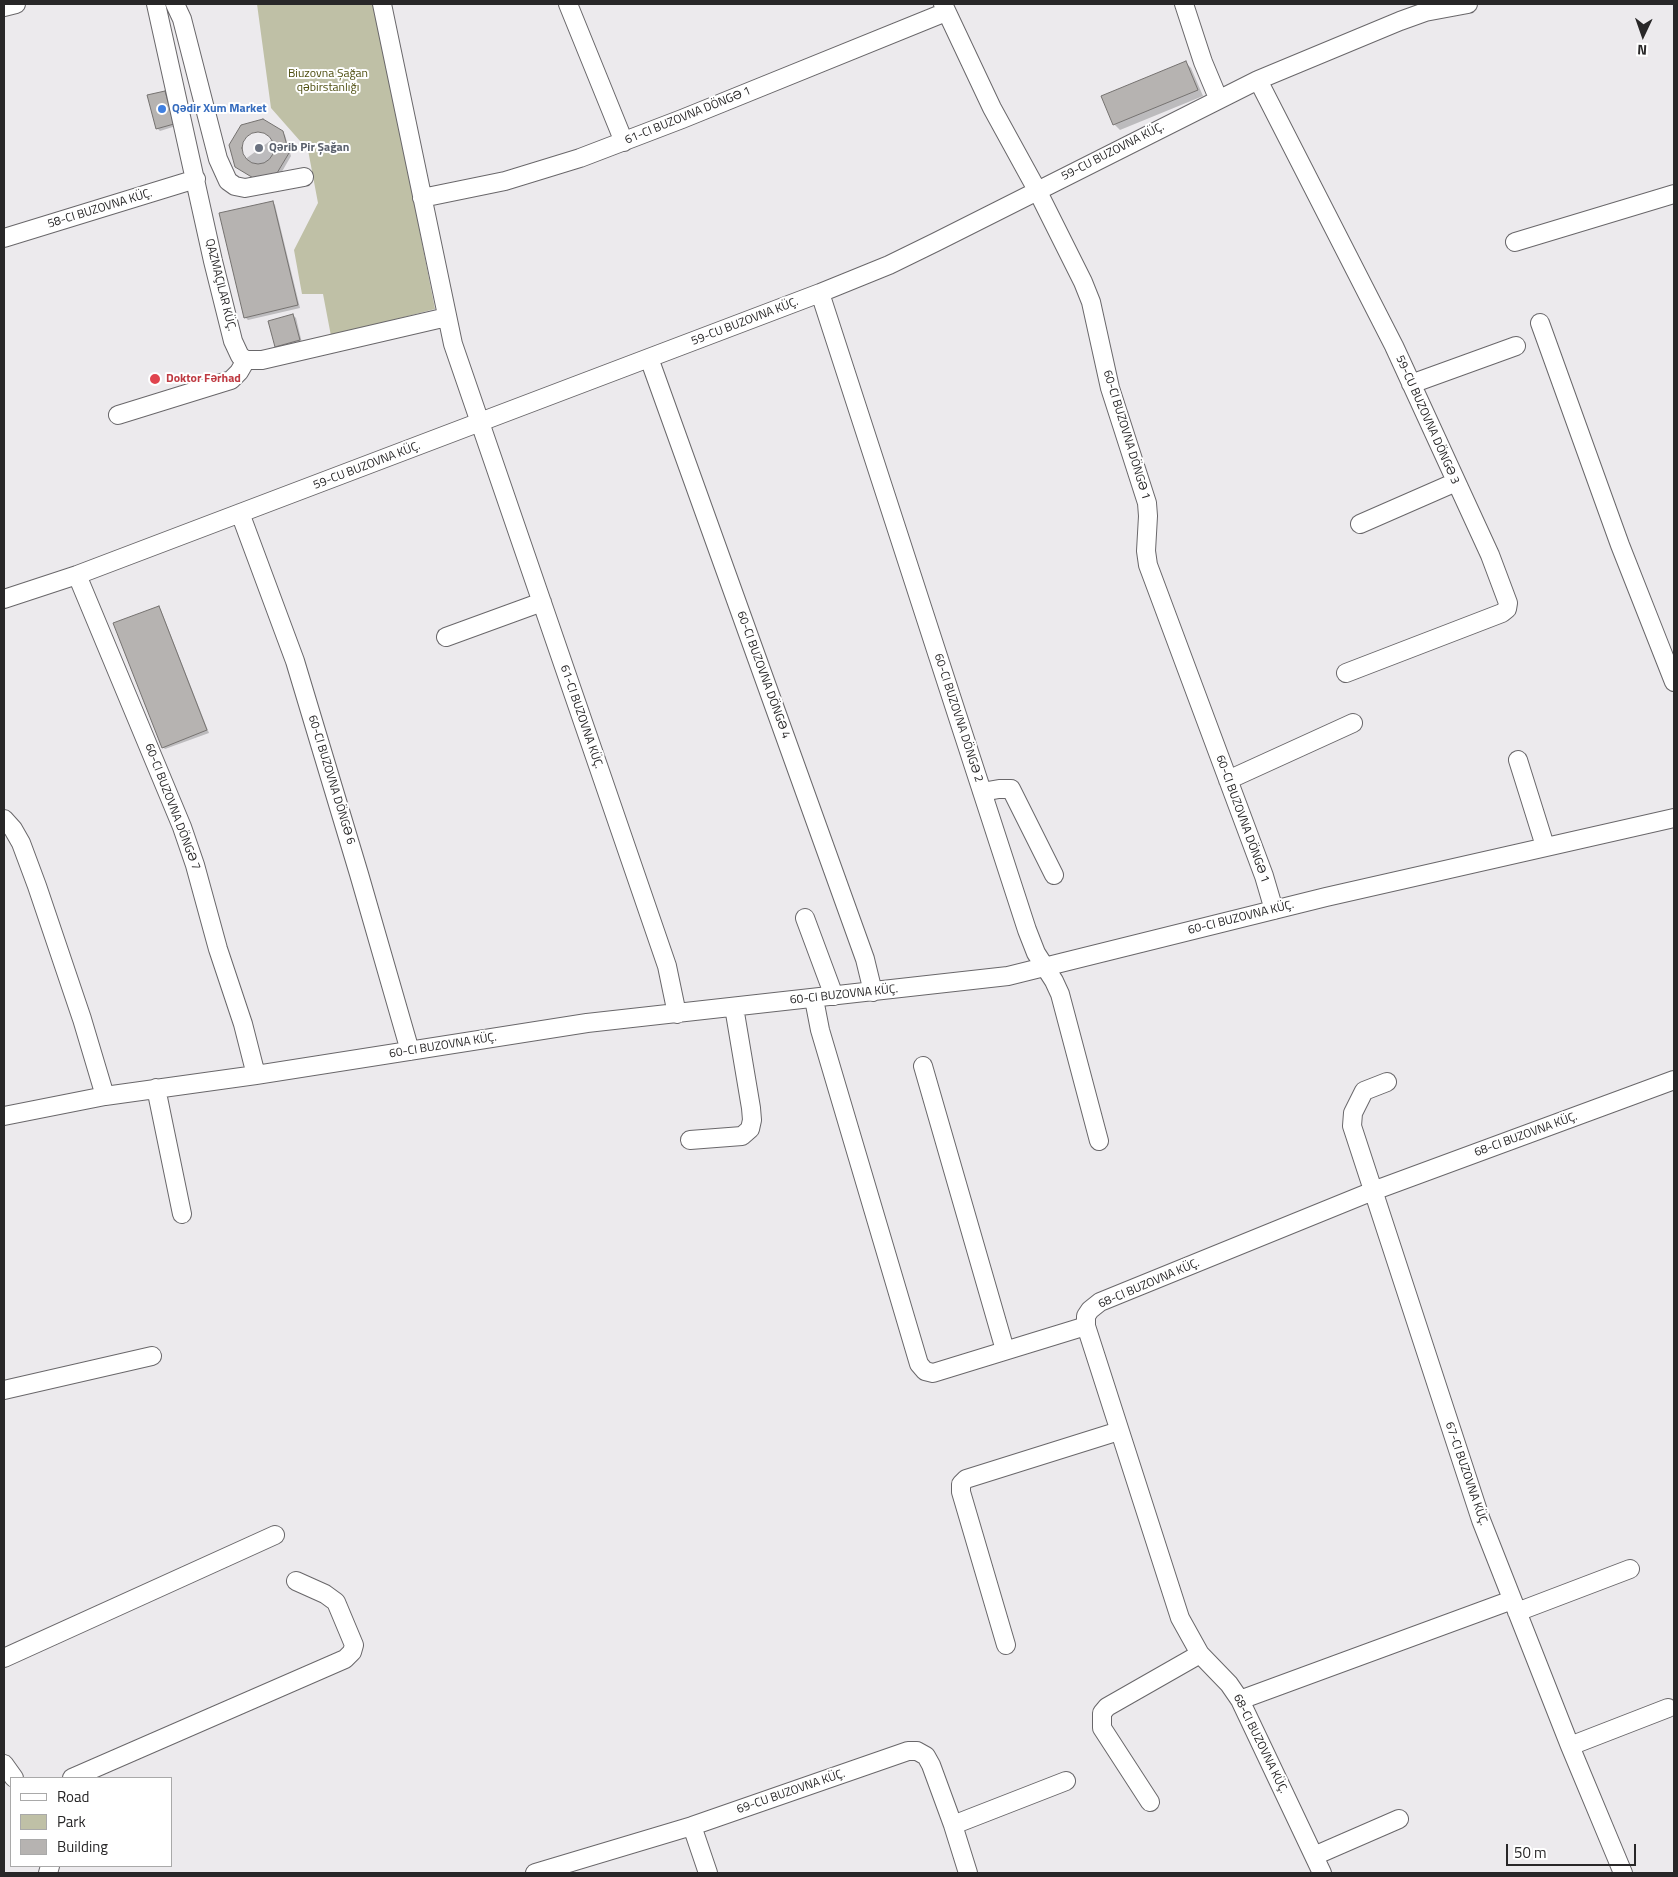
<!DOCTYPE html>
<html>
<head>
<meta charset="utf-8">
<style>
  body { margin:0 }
  #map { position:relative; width:1678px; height:1877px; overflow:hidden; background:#eceaed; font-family:"Titillium Web",sans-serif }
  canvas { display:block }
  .frame { position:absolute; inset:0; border:5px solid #282728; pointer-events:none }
  .legend { position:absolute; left:10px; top:1777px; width:162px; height:90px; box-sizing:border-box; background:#fff; border:1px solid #a9a9a9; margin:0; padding:6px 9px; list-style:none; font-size:15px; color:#282728 }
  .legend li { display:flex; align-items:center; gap:10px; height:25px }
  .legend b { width:25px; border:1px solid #a9a9a9 }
  .north { position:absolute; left:1618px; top:10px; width:50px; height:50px; -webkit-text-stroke:4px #fff; paint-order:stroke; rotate:183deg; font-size:14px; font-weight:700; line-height:20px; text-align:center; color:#282728 }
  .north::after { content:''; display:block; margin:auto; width:18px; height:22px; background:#282728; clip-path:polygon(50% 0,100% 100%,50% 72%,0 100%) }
  .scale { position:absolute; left:1506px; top:1844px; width:130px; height:22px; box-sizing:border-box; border:2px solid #282728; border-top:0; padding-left:6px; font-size:15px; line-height:18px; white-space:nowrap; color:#282728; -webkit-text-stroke:4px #fff; paint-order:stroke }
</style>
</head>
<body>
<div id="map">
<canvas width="1678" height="1877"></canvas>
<div class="frame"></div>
<ul class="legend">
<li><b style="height:6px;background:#fff"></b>Road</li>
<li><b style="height:14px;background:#bfc0a6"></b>Park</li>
<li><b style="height:14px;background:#b6b3b1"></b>Building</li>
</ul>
<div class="north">N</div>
<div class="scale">50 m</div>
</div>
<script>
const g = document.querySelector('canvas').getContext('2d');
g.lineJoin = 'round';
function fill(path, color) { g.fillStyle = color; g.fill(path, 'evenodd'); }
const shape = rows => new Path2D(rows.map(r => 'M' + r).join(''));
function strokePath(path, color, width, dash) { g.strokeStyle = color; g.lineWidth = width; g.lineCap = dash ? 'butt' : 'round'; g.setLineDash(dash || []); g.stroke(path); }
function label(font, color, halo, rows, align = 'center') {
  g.font = font + ' "Titillium Web",sans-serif'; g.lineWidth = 4; g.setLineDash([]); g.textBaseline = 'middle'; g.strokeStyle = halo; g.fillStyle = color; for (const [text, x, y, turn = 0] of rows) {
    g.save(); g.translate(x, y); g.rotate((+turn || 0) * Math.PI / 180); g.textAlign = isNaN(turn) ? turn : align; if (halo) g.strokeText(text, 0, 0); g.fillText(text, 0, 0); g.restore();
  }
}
const green = shape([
  [257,4,375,4,435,309,331,336,323,294,302,294,294,250,318,203,308,150,271,108]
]);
const shadow = shape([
  [1185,62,1191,68,1203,96,1120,130,1114,124],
  [165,92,167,95,176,126,160,131,157,128],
  [282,132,285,135,291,156,280,175,258,181,236,166],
  [273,202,275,205,300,308,248,320,245,317],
  [293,315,296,318,302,343,278,349,276,346],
  [159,607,161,610,209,733,165,749,163,747]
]);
const building = shape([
  [1186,61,1198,90,1113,125,1101,96,1186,61],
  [165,91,174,124,156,129,147,95,165,91],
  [263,119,283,131,289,153,277,173,255,179,235,167,229,145,241,125,263,119],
  '242 148a16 16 0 1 1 32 0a16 16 0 1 1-32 0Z',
  [273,201,298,305,244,318,219,213,273,201],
  [293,314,300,340,275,347,268,321,293,314],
  [159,606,207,730,162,748,113,623,159,606]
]);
const minor = shape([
  [156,4,213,261,233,341,240,356,246,360,262,360,447,317],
  [175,4,182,19,218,159,228,181,235,186,245,188,304,177],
  [382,4,453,344,667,966,677,1014],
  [568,4,624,142],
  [943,4,992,108,1037,190,1083,282,1091,302,1110,388,1147,503,1148,516,1146,551,1148,565,1264,876,1274,910],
  [1184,4,1203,62,1218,98],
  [4,7,16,4],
  [1258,80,1394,346,1490,555,1508,603,1507,609,1502,613,1346,673],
  [422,198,505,181,580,158,682,119,946,12],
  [4,238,196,179],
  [1515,242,1674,194],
  [820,293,1027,930,1036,953,1054,981,1060,994,1099,1141],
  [1540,323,1620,545,1674,682],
  [649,358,865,959,873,992],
  [1411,384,1516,346],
  [118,415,231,380,239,372,246,360],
  [240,513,295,661,359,874,410,1051],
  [1360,524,1456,482],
  [77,575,182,827,195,865,218,949,243,1024,256,1075],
  [4,599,77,575,820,293,889,265,936,242,1258,80,1400,21,1425,12,1468,4],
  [446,637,542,602],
  [1518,760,1545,846],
  [1228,780,1353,723],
  [982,792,999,789,1011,789,1054,875],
  [4,819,13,829,21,843,37,886,82,1019,105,1096],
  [805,918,834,996],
  [814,999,820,1030,919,1364,925,1371,933,1373,1086,1326],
  [923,1066,1005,1350],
  [1387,1082,1364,1091,1353,1113,1352,1126,1481,1520,1570,1746,1623,1873],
  [156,1088,182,1214],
  [4,1116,105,1096,256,1075,587,1023,1008,976,1326,897,1674,818],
  [690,1140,742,1136,750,1129,752,1120,751,1108,734,1007],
  [4,1390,152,1356],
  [1517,1612,1630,1569],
  [1006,1645,961,1492,961,1484,966,1479,1119,1431],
  [4,1658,275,1535],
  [1240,1700,1512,1600],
  [1570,1746,1668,1708],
  [4,1764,14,1778],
  [72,1778,345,1659,352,1652,354,1645,336,1602,325,1594,296,1581],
  [1150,1802,1102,1728,1102,1713,1107,1707,1200,1654],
  [953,1825,1066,1781],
  [692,1826,708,1873],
  [1314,1856,1399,1819],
  [48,1873,50,1866],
  [535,1873,692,1826,908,1751,917,1751,926,1756,931,1765,953,1825,968,1873],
  [1322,1873,1240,1700,1229,1684,1200,1654,1180,1618,1086,1326,1086,1316,1090,1310,1100,1302,1373,1191,1674,1080]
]);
const markers = [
  [162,109,5,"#3f7fe0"],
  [259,148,5,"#6b7280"],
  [155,379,6,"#e0444e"]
];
const parkNames = [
  ["Biuzovna Şağan",328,74],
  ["qəbirstanlığı",328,88]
];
const shopNames = [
  ["Qədir Xum Market",172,109]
];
const streetNames = [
  ["61-CI BUZOVNA DÖNGƏ 1",688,116,-22],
  ["59-CU BUZOVNA KÜÇ.",1113,152,-27],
  ["58-CI BUZOVNA KÜÇ.",100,209,-17],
  ["QAZMAÇILAR KÜÇ.",220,285,76],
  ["59-CU BUZOVNA KÜÇ.",745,322,-21],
  ["59-CU BUZOVNA DÖNGƏ 3",1427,420,66],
  ["60-CI BUZOVNA DÖNGƏ 1",1126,435,73],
  ["59-CU BUZOVNA KÜÇ.",367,466,-21],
  ["60-CI BUZOVNA DÖNGƏ 4",763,675,70],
  ["61-CI BUZOVNA KÜÇ.",581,717,71],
  ["60-CI BUZOVNA DÖNGƏ 2",958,718,72],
  ["60-CI BUZOVNA DÖNGƏ 6",331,780,73],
  ["60-CI BUZOVNA DÖNGƏ 7",172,807,69],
  ["60-CI BUZOVNA DÖNGƏ 1",1242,819,70],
  ["60-CI BUZOVNA KÜÇ.",1241,918,-14],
  ["60-CI BUZOVNA KÜÇ.",844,995,-6],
  ["60-CI BUZOVNA KÜÇ.",443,1046,-9],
  ["68-CI BUZOVNA KÜÇ.",1526,1135,-20],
  ["68-CI BUZOVNA KÜÇ.",1149,1284,-23],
  ["67-CI BUZOVNA KÜÇ.",1466,1474,71],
  ["68-CI BUZOVNA KÜÇ.",1260,1744,64],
  ["69-CU BUZOVNA KÜÇ.",791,1792,-19]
];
const worshipNames = [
  ["Qərib Pir Şağan",269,148]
];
const healthNames = [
  ["Doktor Fərhad",166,379]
];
fill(green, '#bfc0a6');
fill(shadow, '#0003');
fill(building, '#b6b3b1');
strokePath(building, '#757270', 1);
strokePath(minor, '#69676a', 20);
strokePath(minor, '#fff', 18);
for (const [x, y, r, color] of markers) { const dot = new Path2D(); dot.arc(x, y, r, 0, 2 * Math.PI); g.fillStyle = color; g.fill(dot); strokePath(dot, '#fff', 2); }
label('12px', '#4f4f11', '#fff', parkNames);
label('bold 12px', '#366cbe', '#fff', shopNames, 'left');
label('12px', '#282728', '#fff', streetNames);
label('bold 12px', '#5b616d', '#fff', worshipNames, 'left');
label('bold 12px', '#be3a42', '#fff', healthNames, 'left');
</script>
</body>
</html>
